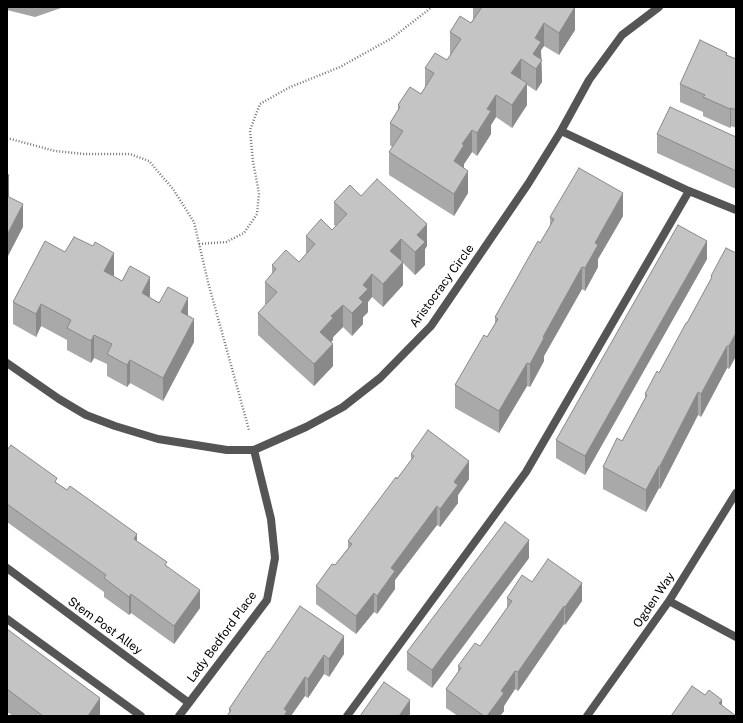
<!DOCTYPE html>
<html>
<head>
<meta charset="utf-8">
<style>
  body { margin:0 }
  #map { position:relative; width:743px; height:723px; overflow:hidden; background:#fff; font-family:"Public Sans",sans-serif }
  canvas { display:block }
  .frame { position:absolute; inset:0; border:8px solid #000; pointer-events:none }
</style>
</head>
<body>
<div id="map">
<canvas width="743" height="723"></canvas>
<div class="frame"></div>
</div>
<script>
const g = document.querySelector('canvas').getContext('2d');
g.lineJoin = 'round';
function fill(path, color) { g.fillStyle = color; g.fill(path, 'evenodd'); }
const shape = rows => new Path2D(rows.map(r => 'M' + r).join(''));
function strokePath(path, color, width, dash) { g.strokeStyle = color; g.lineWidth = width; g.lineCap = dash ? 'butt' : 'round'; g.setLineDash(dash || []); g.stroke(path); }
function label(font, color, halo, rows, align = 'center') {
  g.font = font + ' "Public Sans",sans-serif'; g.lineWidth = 3; g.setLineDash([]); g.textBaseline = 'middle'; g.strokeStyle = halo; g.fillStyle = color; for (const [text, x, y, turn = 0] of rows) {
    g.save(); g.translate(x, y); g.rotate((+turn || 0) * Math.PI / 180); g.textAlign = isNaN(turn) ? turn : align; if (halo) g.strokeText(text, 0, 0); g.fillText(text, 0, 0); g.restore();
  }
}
const water = shape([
  [7,7,64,7,35,17,7,10]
]);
const path = shape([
  [7,138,55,151,84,154,130,154,149,161,173,189,194,222,208,282,249,430],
  [199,244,226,242,244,233,257,214,259,193,253,162,250,130,260,104,288,88,340,67,392,38,432,7]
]);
const street = shape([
  [561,131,689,191,736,210],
  [7,363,59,399,86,415,115,426,158,439,227,450,254,450,306,427,343,407,380,378,431,326,528,184,561,131,589,80,622,35,659,7],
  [7,568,189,703],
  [669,601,736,637],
  [7,619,141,716],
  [179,716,267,600,275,558,271,519,254,450],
  [347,716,488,524,526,472,689,191],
  [587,716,669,601,736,493]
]);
const wall = shape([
  [473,7,574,7,575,30,559,55,544,46,541,50,542,82,536,91,527,85,527,105,512,128,496,117,491,125,491,134,477,156,472,152,464,164,464,168,468,193,454,216,389,175,389,152,392,147,390,145,390,123,398,110,398,105,421,94,425,87,425,68,447,60,450,55,450,32,471,23,473,20],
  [727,55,736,59,736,128,731,126,730,128,703,116,703,112,680,102,680,84],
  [657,134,736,137,736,189,657,153],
  [361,196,427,246,425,249,425,265,415,275,403,263,403,285,383,307,372,297,368,302,368,312,363,317,363,324,352,336,343,327,333,337,333,340,331,342,333,366,314,386,258,335,258,313,266,305,265,304,265,282,272,274,272,265,299,262,306,254,306,236,332,230,336,226,334,225,334,202],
  [623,216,598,259,598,267,585,291,582,289,544,356,544,361,530,387,527,386,499,433,455,408,455,385,487,337,495,324,495,317,550,226,550,217],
  [65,252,114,275,113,276,150,298,188,316,194,342,163,401,130,383,127,387,107,376,107,364,94,358,91,363,67,350,67,340,41,326,36,337,13,324,13,302],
  [736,253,736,356,729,369,727,368,701,417,698,415,660,489,659,488,646,512,603,489,603,467,622,441,645,398,645,394,659,373,687,323,711,279,711,276],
  [707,259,585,475,556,458,556,440],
  [7,450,57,483,137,541,167,566,200,608,174,644,131,613,129,615,104,597,104,592,7,522],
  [411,454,469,479,458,495,458,503,440,527,437,525,395,580,395,589,377,614,374,612,356,634,316,604,316,586,335,565,348,548,348,541,411,461],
  [529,558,432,688,407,670,407,652],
  [532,582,582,601,565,625,564,624,518,691,515,689,504,706,504,711,500,716,458,716,446,708,446,689,458,672,458,666,480,646,507,608,507,598],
  [7,629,100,716,13,716,7,712],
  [269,652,344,654,329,677,324,674,308,698,305,696,229,714,229,709]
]);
const shadedWall = shape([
  [575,7,575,30,559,55,559,33],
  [544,23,544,46,541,50,542,82,536,91,536,69,533,54,535,38],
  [521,59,521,82,511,73],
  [527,83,527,105,512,128,512,105],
  [496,95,496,117,491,125,491,134,477,156,477,133,487,109],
  [731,108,731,126,730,128,730,109],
  [472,130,472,152,464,164,464,168,454,161,462,144],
  [468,171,468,193,454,216,454,194],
  [9,175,9,198,7,202,7,179],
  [623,193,623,216,598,259,598,267,585,291,585,268,595,243],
  [23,204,23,227,7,258,7,235],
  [427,224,427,246,425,249,425,265,415,275,415,252,417,235],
  [401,239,401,261,390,251],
  [707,241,707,259,585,475,585,456],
  [114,253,114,275,104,294,104,271],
  [403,262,403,285,383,307,383,284],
  [582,267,582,289,544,356,544,361,530,387,530,364,543,337],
  [372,274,372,297,368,302,368,312,363,317,363,324,352,336,352,313,359,298,363,285],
  [150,277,150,299,142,293],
  [188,298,188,320,181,312],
  [41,304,41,326,36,337,36,314],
  [343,305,343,327,333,337,333,340,320,355,320,332,331,316],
  [194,319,194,342,163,401,163,378],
  [736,333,736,356,729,369,729,346],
  [94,335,94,358,91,363,91,341],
  [333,344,333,366,314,386,314,364],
  [727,346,727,368,701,417,701,394],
  [130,360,130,383,127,387,127,365],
  [527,363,527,386,499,433,499,411],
  [698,392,698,415,660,489,660,466],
  [469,461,469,479,458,495,458,503,440,527,440,509,454,482],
  [659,466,659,488,646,512,646,490],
  [437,506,437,525,395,580,395,589,377,614,377,596,391,568],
  [137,534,137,552,134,539],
  [529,540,529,558,432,688,432,670],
  [582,583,582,601,565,625,565,607],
  [200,590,200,608,174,644,174,626],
  [374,593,374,612,356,634,356,616],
  [131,594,131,613,129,615,129,597],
  [564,606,564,624,518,691,518,672],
  [344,636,344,654,329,677,329,659],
  [324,655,324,674,308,698,308,679],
  [515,671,515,689,504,706,504,711,500,716,487,716,501,691],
  [305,677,305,696,291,716,284,716,284,709],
  [100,698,100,716,88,716],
  [410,700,410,716,399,716],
  [722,700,722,713,719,703]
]);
const building = shape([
  [482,7,575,7,559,33,544,23,535,38,541,42,533,54,542,60,536,69,521,59,511,73,527,83,512,105,496,95,487,109,491,111,477,133,472,130,462,144,464,145,454,161,468,171,454,194,389,152,403,131,390,123,400,107,398,105,410,87,421,94,434,73,425,68,435,53,447,60,461,39,450,32,460,16,471,23,482,7],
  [700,40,727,53,726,55,736,59,736,110,731,108,730,109,703,97,705,95,680,84,700,40],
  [670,107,736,137,736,171,657,134,670,107],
  [579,168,623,193,595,243,598,245,585,268,582,267,543,337,544,338,530,364,527,363,499,411,455,385,484,335,487,337,498,319,495,317,538,241,540,243,554,219,550,217,579,168],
  [7,174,9,175,7,179,7,174],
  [377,179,427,224,417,235,425,242,415,252,401,239,390,251,403,262,383,284,372,274,363,285,368,289,359,298,363,302,352,313,343,305,331,316,333,318,320,332,333,344,314,364,258,313,277,292,265,282,276,269,272,265,286,250,299,262,315,244,306,236,321,219,332,230,347,214,334,202,350,185,361,196,377,179],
  [7,196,23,204,7,235,7,196],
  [678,225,707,241,585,456,556,440,678,225],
  [74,237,93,246,95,242,114,253,104,271,122,281,130,266,150,277,142,293,159,303,168,287,188,298,181,312,194,319,163,378,130,360,127,365,107,354,112,344,94,335,91,341,67,328,71,320,41,304,36,314,13,302,45,241,65,252,74,237],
  [726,248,736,253,736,333,729,346,727,346,701,394,698,392,660,466,659,466,646,490,603,467,617,438,622,441,647,395,645,394,657,371,659,373,686,323,687,323,712,277,711,276,726,248],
  [428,430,469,461,454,482,458,485,440,509,437,506,391,568,395,571,377,596,374,593,356,616,316,586,332,564,335,565,352,544,348,541,396,477,397,479,414,456,411,454,428,430],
  [11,445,57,478,55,482,67,490,70,486,137,534,134,539,167,562,165,565,200,590,174,626,131,594,129,597,104,578,106,575,7,504,7,450,11,445],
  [505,522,529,540,432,670,407,652,505,522],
  [548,559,582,583,565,607,564,606,518,672,515,671,501,691,504,693,487,716,484,716,446,689,461,668,458,666,475,643,480,646,512,601,507,598,522,575,532,582,548,559],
  [300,606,344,636,329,659,324,655,308,679,305,677,284,709,287,711,284,716,227,716,231,710,229,709,268,651,269,652,300,606],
  [7,629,100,698,88,716,43,716,7,689,7,629],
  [384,682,410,700,399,716,360,716,384,682],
  [692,686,705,695,709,690,722,700,719,703,736,716,671,716,692,686]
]);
const streetNames = [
  ["Aristocracy Circle",442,286,-54],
  ["Ogden Way",654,600,-56],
  ["Stem Post Alley",105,626,36],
  ["Lady Bedford Place",222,637,-54]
];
fill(water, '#a3a3a3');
strokePath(path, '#777', 2.5, [1, 2]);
strokePath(street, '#555', 8);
fill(wall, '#a9a9a9');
fill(shadedWall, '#898989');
fill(building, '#c4c4c4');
strokePath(building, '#898989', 1);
label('12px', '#000', '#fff', streetNames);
</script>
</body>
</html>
